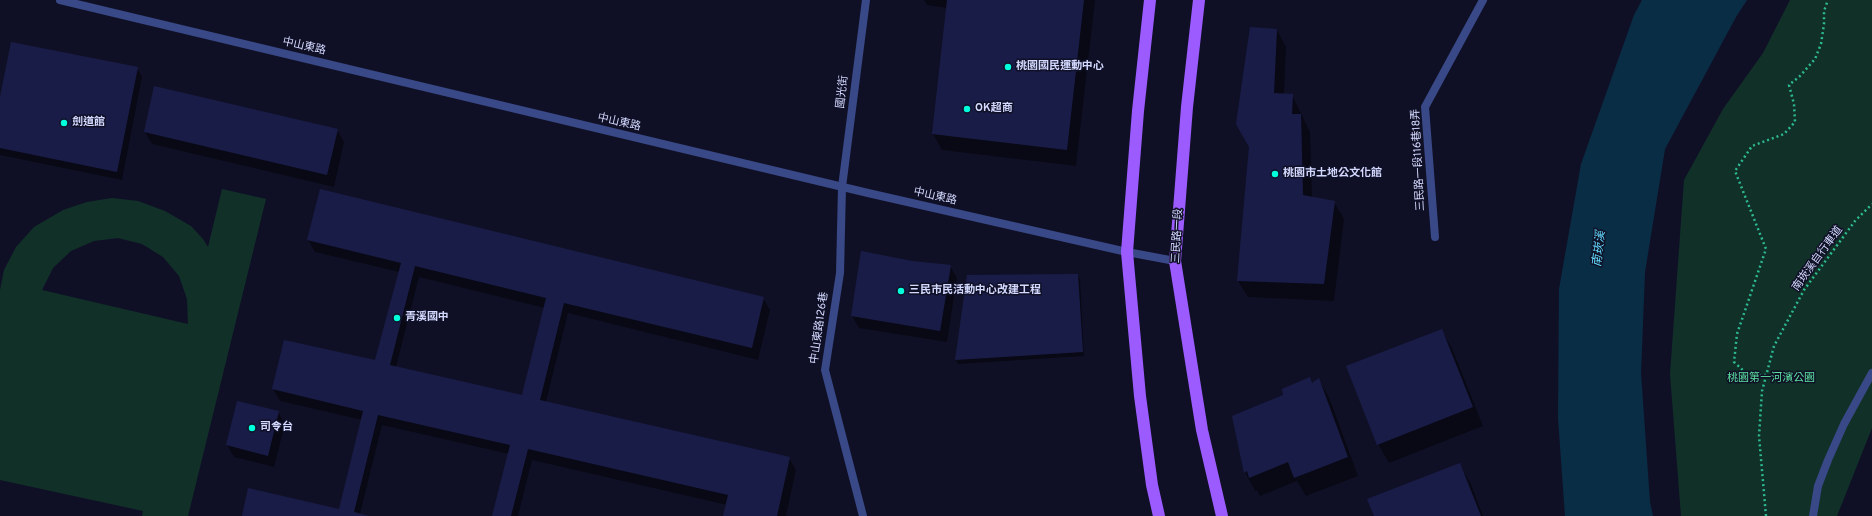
<!DOCTYPE html>
<html>
<head>
<meta charset="utf-8">
<style>
  body { margin:0 }
  canvas { display:block; background:#0f1026 }
</style>
</head>
<body>
<canvas width="1872" height="516"></canvas>
<script>
const g = document.querySelector('canvas').getContext('2d');
g.lineJoin = 'round';
function fill(path, color) { g.fillStyle = color; g.fill(path, 'evenodd'); }
const shape = rows => new Path2D(rows.map(r => 'M' + r).join(''));
function strokePath(path, color, width, dash) { g.strokeStyle = color; g.lineWidth = width; g.lineCap = dash ? 'butt' : 'round'; g.setLineDash(dash || []); g.stroke(path); }
function label(font, color, halo, rows, align = 'center') {
  g.font = font + ' Overpass,"Noto Sans TC",sans-serif'; g.lineWidth = 3; g.setLineDash([]); g.textBaseline = 'middle'; g.strokeStyle = halo; g.fillStyle = color; for (const [text, x, y, turn = 0] of rows) {
    g.save(); g.translate(x, y); g.rotate((+turn || 0) * Math.PI / 180); g.textAlign = isNaN(turn) ? turn : align; if (halo) g.strokeText(text, 0, 0); g.fillText(text, 0, 0); g.restore();
  }
}
const green = shape([
  [1790,0,1872,0,1872,428,1837,516,1681,516,1670,374,1684,180,1723,109,1763,53],
  [222,189,266,199,188,516,142,516,143,511,0,480,0,290,4,270,16,247,34,227,63,210,87,202,112,198,138,201,165,211,191,226,203,239,208,247],
  [118,238,142,244,163,257,179,276,187,299,188,324,42,290,53,268,71,251,94,241]
]);
const water = shape([
  [1642,0,1747,0,1736,17,1665,149,1645,272,1641,373,1650,502,1653,516,1565,516,1558,418,1559,289,1581,164,1634,15]
]);
const shadow = shape([
  [924,0,1095,0,1076,166,942,150,933,134,947,8,927,5],
  [1277,30,1286,47,1284,94,1292,95,1310,132,1312,198,1334,202,1344,219,1334,301,1248,297,1238,281],
  [137,68,142,77,122,180,0,155,0,102],
  [337,130,344,142,334,187,152,144,145,132],
  [308,240,763,298,770,310,758,360,568,313,546,402,789,458,796,470,786,516,724,516,727,505,532,460,518,516,493,516,509,454,382,425,360,514,367,516,243,516,342,510,362,420,280,401,273,389,284,341,378,363,399,272,315,252],
  [419,277,545,308,524,396,396,367],
  [912,262,950,266,957,278,947,342,859,328,852,316],
  [1078,275,1080,279,1084,356,958,364,956,360],
  [1441,330,1452,348,1483,426,1389,463,1378,444],
  [1318,379,1329,397,1358,476,1306,496,1297,481,1260,496,1257,490,1255,491,1245,472,1312,384],
  [237,402,278,412,285,424,274,467,234,457,227,445],
  [1459,464,1470,482,1483,516,1375,516]
]);
const building = shape([
  [947,0,1084,0,1067,150,932,134],
  [1250,27,1277,29,1274,93,1293,94,1292,114,1301,114,1303,195,1335,201,1324,284,1237,281,1249,147,1236,124],
  [11,42,138,67,117,172,0,148,0,97],
  [154,86,338,129,327,175,144,132],
  [320,189,764,297,752,348,564,303,540,400,790,457,777,516,723,516,728,495,528,449,511,516,492,516,510,445,378,415,354,512,369,516,242,516,248,488,339,509,363,411,272,389,284,340,375,360,401,263,307,240],
  [415,266,546,298,522,395,390,365],
  [861,251,912,261,951,265,940,331,851,316],
  [1078,274,1083,352,955,360,967,275],
  [1442,329,1473,407,1377,445,1346,366],
  [1310,377,1312,383,1319,378,1348,457,1294,478,1288,462,1249,478,1247,471,1244,473,1232,416,1283,395,1282,389],
  [237,401,279,411,268,456,226,445],
  [1460,463,1481,516,1374,516,1367,499]
]);
const path = shape([
  [1766,375,1747,374,1734,362,1737,334,1766,249,1735,171,1752,146,1784,134,1795,122,1794,104,1789,85,1800,76,1815,59,1821,44,1824,24,1824,11,1828,0],
  [1766,516,1759,436,1762,391,1774,346,1804,290,1855,221,1872,204]
]);
const service = shape([
  [842,187,866,0],
  [1435,237,1425,107,1483,0],
  [1813,516,1818,486,1828,460,1844,424,1872,373]
]);
const minor = shape([
  [842,187,840,273,825,370,863,516]
]);
const tertiary = shape([
  [60,0,868,193,1127,252,1175,261]
]);
const primary = shape([
  [1150,0,1138,111,1127,252,1140,396,1152,485,1159,516],
  [1199,0,1187,107,1175,261,1202,430,1222,516]
]);
const markers = [
  [1008,67,4,"#00ffdc"],
  [967,109,4,"#00ffdc"],
  [64,123,4,"#00ffdc"],
  [1275,174,4,"#00ffdc"],
  [901,291,4,"#00ffdc"],
  [397,318,4,"#00ffdc"],
  [252,428,4,"#00ffdc"]
];
const streetNames = [
  ["中山東路",304,47,13],
  ["國光街",843,92,-83],
  ["中山東路",619,123,13],
  ["三民路一段116巷18弄",1419,160,-93],
  ["中山東路",935,197,13],
  ["三民路一段",1178,236,-87],
  ["南崁溪自行車道",1818,259,-54],
  ["中山東路126巷",820,328,-82]
];
const poiNames = [
  ["桃園國民運動中心",1016,67],
  ["OK超商",975,109],
  ["劍道館",72,123],
  ["桃園市土地公文化館",1283,174],
  ["三民市民活動中心改建工程",909,291],
  ["青溪國中",405,318],
  ["司令台",260,428]
];
const parkNames = [
  ["桃園第一河濱公園",1771,379]
];
const waterNames = [
  ["南崁溪",1600,249,-83]
];
fill(green, '#113028');
fill(water, '#092d45');
fill(shadow, '#0007');
fill(building, '#1a1c48');
strokePath(path, '#2dba90', 2.5, [2, 3]);
strokePath(service, '#394886', 8);
strokePath(minor, '#394886', 8);
strokePath(tertiary, '#394886', 8);
strokePath(primary, '#9b5bff', 12);
for (const [x, y, r, color] of markers) { const dot = new Path2D(); dot.arc(x, y, r, 0, 2 * Math.PI); g.fillStyle = color; g.fill(dot); strokePath(dot, '#0f1026', 1.5); }
label('11px', '#d4d9ff', '#0f1026', streetNames);
label('bold 11px', '#d4d9ff', '#0f1026', poiNames, 'left');
label('11px', '#5de2a1', '#0f1026', parkNames);
label('italic 12px', '#62dcff', '#0f1026', waterNames);
</script>
</body>
</html>
